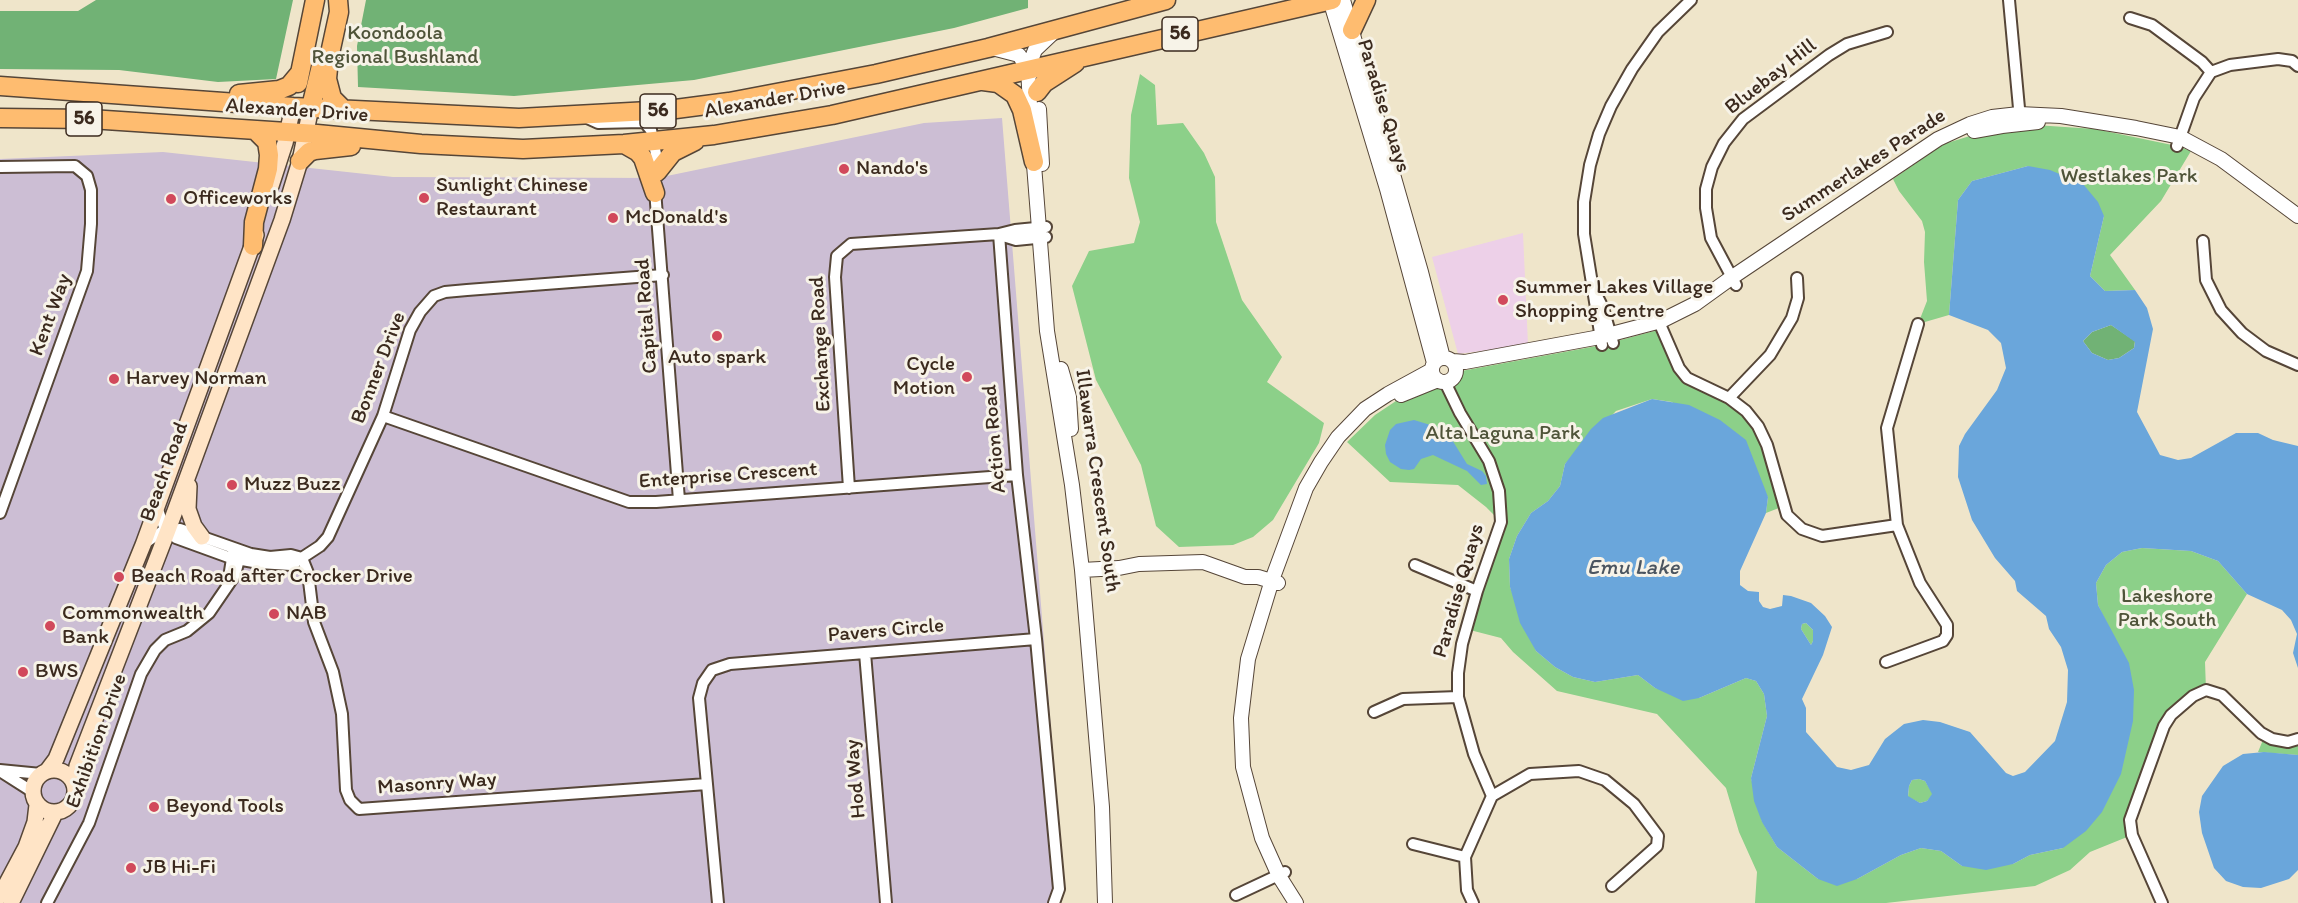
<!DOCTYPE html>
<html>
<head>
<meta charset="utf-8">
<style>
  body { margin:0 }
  canvas { display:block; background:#efe5ca }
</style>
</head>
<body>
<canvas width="2298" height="903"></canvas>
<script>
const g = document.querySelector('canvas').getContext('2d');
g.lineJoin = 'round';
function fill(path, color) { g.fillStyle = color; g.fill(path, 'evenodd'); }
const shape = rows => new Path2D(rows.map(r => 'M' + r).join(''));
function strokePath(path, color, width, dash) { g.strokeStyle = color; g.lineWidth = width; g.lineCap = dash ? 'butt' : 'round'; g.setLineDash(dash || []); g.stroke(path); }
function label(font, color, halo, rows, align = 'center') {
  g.font = font + ' Itim,sans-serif'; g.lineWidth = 6; g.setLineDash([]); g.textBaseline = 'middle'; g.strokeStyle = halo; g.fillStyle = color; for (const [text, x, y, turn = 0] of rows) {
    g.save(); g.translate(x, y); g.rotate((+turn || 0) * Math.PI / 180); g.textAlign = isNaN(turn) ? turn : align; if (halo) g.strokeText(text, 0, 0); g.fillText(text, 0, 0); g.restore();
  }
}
const built = shape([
  [1523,233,1528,345,1458,354,1432,257]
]);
const industrial = shape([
  [1002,118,1064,892,1057,903,0,903,0,159,163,152,393,177,657,178,924,123]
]);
const green = shape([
  [1140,74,1155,85,1157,125,1183,123,1204,153,1215,177,1216,222,1242,300,1282,357,1267,382,1324,423,1319,443,1273,520,1253,537,1233,545,1179,547,1156,526,1141,465,1096,380,1072,286,1089,251,1134,243,1140,222,1129,178,1131,115],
  [2020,124,2095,129,2177,146,2191,151,2161,201,2110,255,2135,290,2105,291,2090,276,2104,216,2028,166,1972,181,1958,200,1949,315,1918,324,1927,301,1924,262,1925,232,1922,221,1899,191,1893,179,1944,144,2002,126],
  [1662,329,1679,368,1758,426,1784,506,1766,513,1768,497,1672,402,1652,399,1616,411,1565,464,1560,486,1548,501,1531,513,1517,536,1509,559,1510,587,1536,651,1555,667,1573,677,1595,682,1638,675,1655,688,1699,698,1746,678,1756,681,1764,694,1767,716,1751,778,1762,821,1777,847,1818,879,1857,879,1901,855,1921,848,1941,851,1962,866,2013,864,2030,855,2063,848,2110,630,2098,605,2096,583,2106,565,2122,552,2142,548,2191,551,2218,561,2247,594,2205,662,2206,690,2171,715,2136,802,2132,835,2090,852,2070,870,2035,886,1886,903,1755,903,1757,872,1739,832,1726,788,1657,714,1557,691,1513,652,1501,638,1466,629,1501,522,1486,507,1458,485,1390,482,1347,442,1375,415,1408,393,1449,381,1456,372,1602,345],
  [1806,623,1813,630,1813,641,1811,645,1801,629,1802,624],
  [2265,735,2298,739,2298,755,2258,752],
  [1919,779,1925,781,1933,794,1927,801,1920,803,1908,797,1909,786,1912,780]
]);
const forest = shape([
  [96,0,293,0,276,79,218,82,119,70,0,69,0,11,78,11],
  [366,0,1028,0,1028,8,954,28,694,80,514,96,358,87,357,46],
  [2111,325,2135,341,2134,348,2119,358,2108,360,2092,353,2083,341,2092,332]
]);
const water = shape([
  [2028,166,2050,170,2083,184,2098,202,2104,216,2090,276,2105,291,2135,290,2147,308,2153,329,2137,412,2160,455,2178,460,2191,458,2236,433,2258,433,2273,440,2298,446,2298,668,2293,653,2297,634,2291,620,2282,610,2247,594,2218,561,2191,551,2142,548,2122,552,2106,565,2096,583,2098,605,2129,663,2134,690,2133,721,2121,774,2102,812,2086,831,2063,848,2030,855,2013,864,1986,870,1962,866,1941,851,1921,848,1901,855,1857,879,1837,886,1818,879,1777,847,1762,822,1754,801,1751,778,1767,716,1764,694,1756,681,1746,678,1699,698,1683,701,1655,688,1638,675,1595,682,1573,677,1555,667,1536,651,1520,623,1510,587,1509,559,1517,536,1531,513,1548,501,1560,486,1565,464,1591,429,1603,418,1652,399,1689,405,1720,420,1746,440,1768,497,1766,513,1740,571,1740,585,1748,591,1759,592,1759,601,1763,607,1770,609,1782,606,1783,595,1791,596,1811,603,1825,616,1832,627,1823,655,1802,699,1806,708,1806,732,1837,767,1851,770,1869,765,1885,739,1904,724,1923,720,1940,722,1970,732,2006,773,2013,776,2025,772,2055,741,2067,702,2068,670,2061,647,2049,629,2046,616,2017,591,2015,581,1995,558,1972,520,1958,477,1959,446,1965,434,1997,390,2006,368,2001,343,1988,330,1949,315,1958,200,1972,181],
  [2111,325,2135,342,2134,348,2119,358,2108,360,2092,353,2083,341,2092,332],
  [1806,623,1813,630,1813,641,1811,645,1801,629,1802,624],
  [1919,779,1925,781,1932,794,1927,801,1920,803,1908,796,1909,786,1912,780],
  [1414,420,1437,427,1449,435,1467,464,1482,471,1486,476,1487,484,1481,485,1467,471,1433,455,1421,459,1414,469,1409,470,1401,469,1390,462,1386,454,1385,445,1390,430,1396,424],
  [2264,752,2298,755,2298,870,2289,879,2261,888,2243,887,2226,881,2214,868,2202,833,2199,812,2202,796,2223,766,2243,754]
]);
const minor = shape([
  [2009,0,2020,119],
  [2130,18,2152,25,2202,62,2211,72],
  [587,118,598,123,642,122,646,124,651,130,656,154,657,171],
  [2177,146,2194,98,2211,72,2230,65,2278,59,2292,61,2298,66],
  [0,167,75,166,87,176,91,190,91,224,87,271,0,513],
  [655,190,679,500],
  [999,234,1017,475,1036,639,1059,889,1054,903],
  [1000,235,1016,240,1046,237],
  [2203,241,2206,280,2221,310,2242,333,2266,351,2298,365],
  [1736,285,1711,238,1706,208,1706,189,1712,167,1724,143,1743,119,1829,55,1847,44,1887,32],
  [1596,294,1603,308,1613,343],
  [1659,322,1679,368,1687,378,1729,398,1746,411,1758,426,1767,445,1787,515,1802,529,1822,536,1897,525],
  [1602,345,1584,234,1584,202,1590,165,1599,134,1611,106,1632,69,1658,32,1691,0],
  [1445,382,1460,413,1489,461,1499,491,1501,522,1477,591,1462,644,1458,673,1458,697,1474,754,1492,796],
  [1729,398,1770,355,1792,318,1798,298,1797,278],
  [383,416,629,502,656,502,1017,475],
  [849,488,835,277,837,256,851,244,999,234,1015,230,1046,227],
  [157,507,163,524,176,538,231,558,259,563,291,565,320,546,328,537,383,416,410,330,420,312,434,296,445,292,467,290,663,275],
  [144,544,161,532,180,529,251,554,270,557,291,555,302,558],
  [302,558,308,573,314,622,333,672,342,714,346,790,350,800,359,809,707,784],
  [1415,565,1477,591],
  [228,584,233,552],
  [865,653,886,903],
  [1886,662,1943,641,1947,635,1947,625,1920,583,1897,525,1887,428,1918,324],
  [1374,712,1403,699,1458,697],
  [0,770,41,774],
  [0,771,33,792],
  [1413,844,1465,857],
  [1236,895,1285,872],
  [47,903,89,823,141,674,155,650,165,640,187,631,209,613,235,575,241,551],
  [718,903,699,698,703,683,712,670,730,664,1036,639],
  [1473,903,1467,890,1465,857,1492,796,1530,774,1579,771,1605,780,1634,804,1658,836,1657,846,1612,886],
  [2162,903,2132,835,2130,820,2164,726,2171,715,2193,696,2206,690,2222,695,2261,733,2272,739,2288,742,2298,739]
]);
const tertiary = shape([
  [1330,0,1387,189,1434,363],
  [1343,0,1421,272,1443,358],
  [992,48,1019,55,1031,73],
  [1039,109,1042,164],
  [1031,124,1028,68,1035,50,1053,33],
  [1974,131,2002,126,2038,122],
  [1033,152,1047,331,1072,485,1082,570,1102,807,1105,903],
  '1432 370a12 12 0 1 1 24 0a12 12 0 1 1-24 0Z',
  [1453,361,1465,362,1600,337,1661,321,1695,304,1731,278,1938,139,1970,124,1992,117,2019,114,2061,116,2136,128,2180,137,2221,159,2298,216],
  [1061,369,1069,397,1071,429],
  [1401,395,1438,380],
  [1082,570,1119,568,1139,564,1203,562,1245,577,1258,577,1278,583],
  [1296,903,1279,876,1262,838,1243,767,1241,718,1248,659,1272,580,1306,488,1321,462,1338,437,1365,409,1388,394,1432,370]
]);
const secondary = shape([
  [271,186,285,143,293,107],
  [189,486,188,509,194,526,202,537],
  '33 791a21 21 0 1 1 42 0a21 21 0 1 1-42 0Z',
  [47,771,56,759,143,545,256,235],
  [74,783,77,766,168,530,282,220,300,161,311,107],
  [0,896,26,847,35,822,37,805],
  [11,903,55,813]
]);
const primary = shape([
  [338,0,339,12,329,58,327,79,332,98,343,109],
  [1352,30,1366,0],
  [983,81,998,83,1015,95,1022,110,1034,162],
  [298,83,315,0],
  [0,86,293,107,519,118,668,110,729,102,876,74,988,48,1166,0],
  [1037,92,1044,83,1075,63],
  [239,94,279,90,289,86,299,74],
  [311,107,322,62],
  [0,118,90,119,317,134,421,144,523,149,624,144,714,135,832,115,1332,0],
  [624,144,638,152,643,158,655,193],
  [300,161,309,152,315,150,351,146],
  [657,172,673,152,695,141],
  [253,246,254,222,268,169,269,155,267,142,255,130]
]);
const markers = [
  [844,169,6,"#d1495b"],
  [424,198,6,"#d1495b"],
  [171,199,6,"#d1495b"],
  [613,218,6,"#d1495b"],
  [1503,300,6,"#d1495b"],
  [717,336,6,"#d1495b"],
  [967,377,6,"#d1495b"],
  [114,379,6,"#d1495b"],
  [232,485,6,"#d1495b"],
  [119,577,6,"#d1495b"],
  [274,614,6,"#d1495b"],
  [50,626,6,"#d1495b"],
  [23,672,6,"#d1495b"],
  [154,807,6,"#d1495b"],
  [131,868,6,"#d1495b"]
];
const shields = [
  [1180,34,36],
  [658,111,36],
  [84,119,36]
];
const shieldNames = [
  ["56",1180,34],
  ["56",658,111],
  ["56",84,119]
];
const parkNames = [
  ["Koondoola",395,34],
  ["Regional Bushland",395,58],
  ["Westlakes Park",2129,177],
  ["Alta Laguna Park",1503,434],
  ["Lakeshore",2167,597],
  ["Park South",2167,621]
];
const streetNames = [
  ["Bluebay Hill",1771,77,-38],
  ["Alexander Drive",775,100,-10],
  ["Paradise Quays",1383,106,73],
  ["Alexander Drive",297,111,4],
  ["Summerlakes Parade",1864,166,-33],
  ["Kent Way",51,315,-70],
  ["Capital Road",647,316,-94],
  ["Exchange Road",821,344,-93],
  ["Bonner Drive",379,368,-69],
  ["Action Road",995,439,-95],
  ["Beach Road",165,472,-70],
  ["Enterprise Crescent",728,476,-4],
  ["Illawarra Crescent South",1097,481,82],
  ["Paradise Quays",1459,591,-74],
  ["Pavers Circle",886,631,-5],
  ["Exhibition Drive",97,741,-70],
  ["Hod Way",856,779,-95],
  ["Masonry Way",437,784,-4]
];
const poiNames = [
  ["Nando's",856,169],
  ["Sunlight Chinese",436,186],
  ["Restaurant",436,210],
  ["Officeworks",183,199],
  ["McDonald's",625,218],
  ["Summer Lakes Village",1515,288],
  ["Shopping Centre",1515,312],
  ["Auto spark",717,358,"center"],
  ["Cycle",955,365,"right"],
  ["Motion",955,389,"right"],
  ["Harvey Norman",126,379],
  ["Muzz Buzz",244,485],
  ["Beach Road after Crocker Drive",131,577],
  ["Commonwealth",62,614],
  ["Bank",62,638],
  ["NAB",286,614],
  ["BWS",35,672],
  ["Beyond Tools",166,807],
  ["JB Hi-Fi",143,868]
];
const waterNames = [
  ["Emu Lake",1633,568]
];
fill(built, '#edd0e8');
fill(industrial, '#ccbed4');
fill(green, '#8cd089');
fill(forest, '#71b275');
fill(water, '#6aa6db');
strokePath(minor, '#564638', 14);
strokePath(tertiary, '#564638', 16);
strokePath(secondary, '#564638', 18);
strokePath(primary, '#564638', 21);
strokePath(minor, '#fff', 10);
strokePath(tertiary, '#fff', 14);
strokePath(secondary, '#ffe4c6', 15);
strokePath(primary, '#febc70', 18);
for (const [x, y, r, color] of markers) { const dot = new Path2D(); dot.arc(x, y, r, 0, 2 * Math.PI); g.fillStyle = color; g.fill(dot); strokePath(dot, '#f7f3e8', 2); }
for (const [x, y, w] of shields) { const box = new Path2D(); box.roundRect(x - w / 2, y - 17, w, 34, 4.5); g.fillStyle = '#f7f3e8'; g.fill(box); strokePath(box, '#3b2a1e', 1.5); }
label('bold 20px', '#3b2a1e', null, shieldNames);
label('21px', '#4f5439', '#f7f3e8', parkNames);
label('21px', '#3b2a1e', '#f7f3e8', streetNames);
label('21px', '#3b2a1e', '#f7f3e8', poiNames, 'left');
label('italic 22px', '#4b5560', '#f7f3e8', waterNames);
</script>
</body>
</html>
